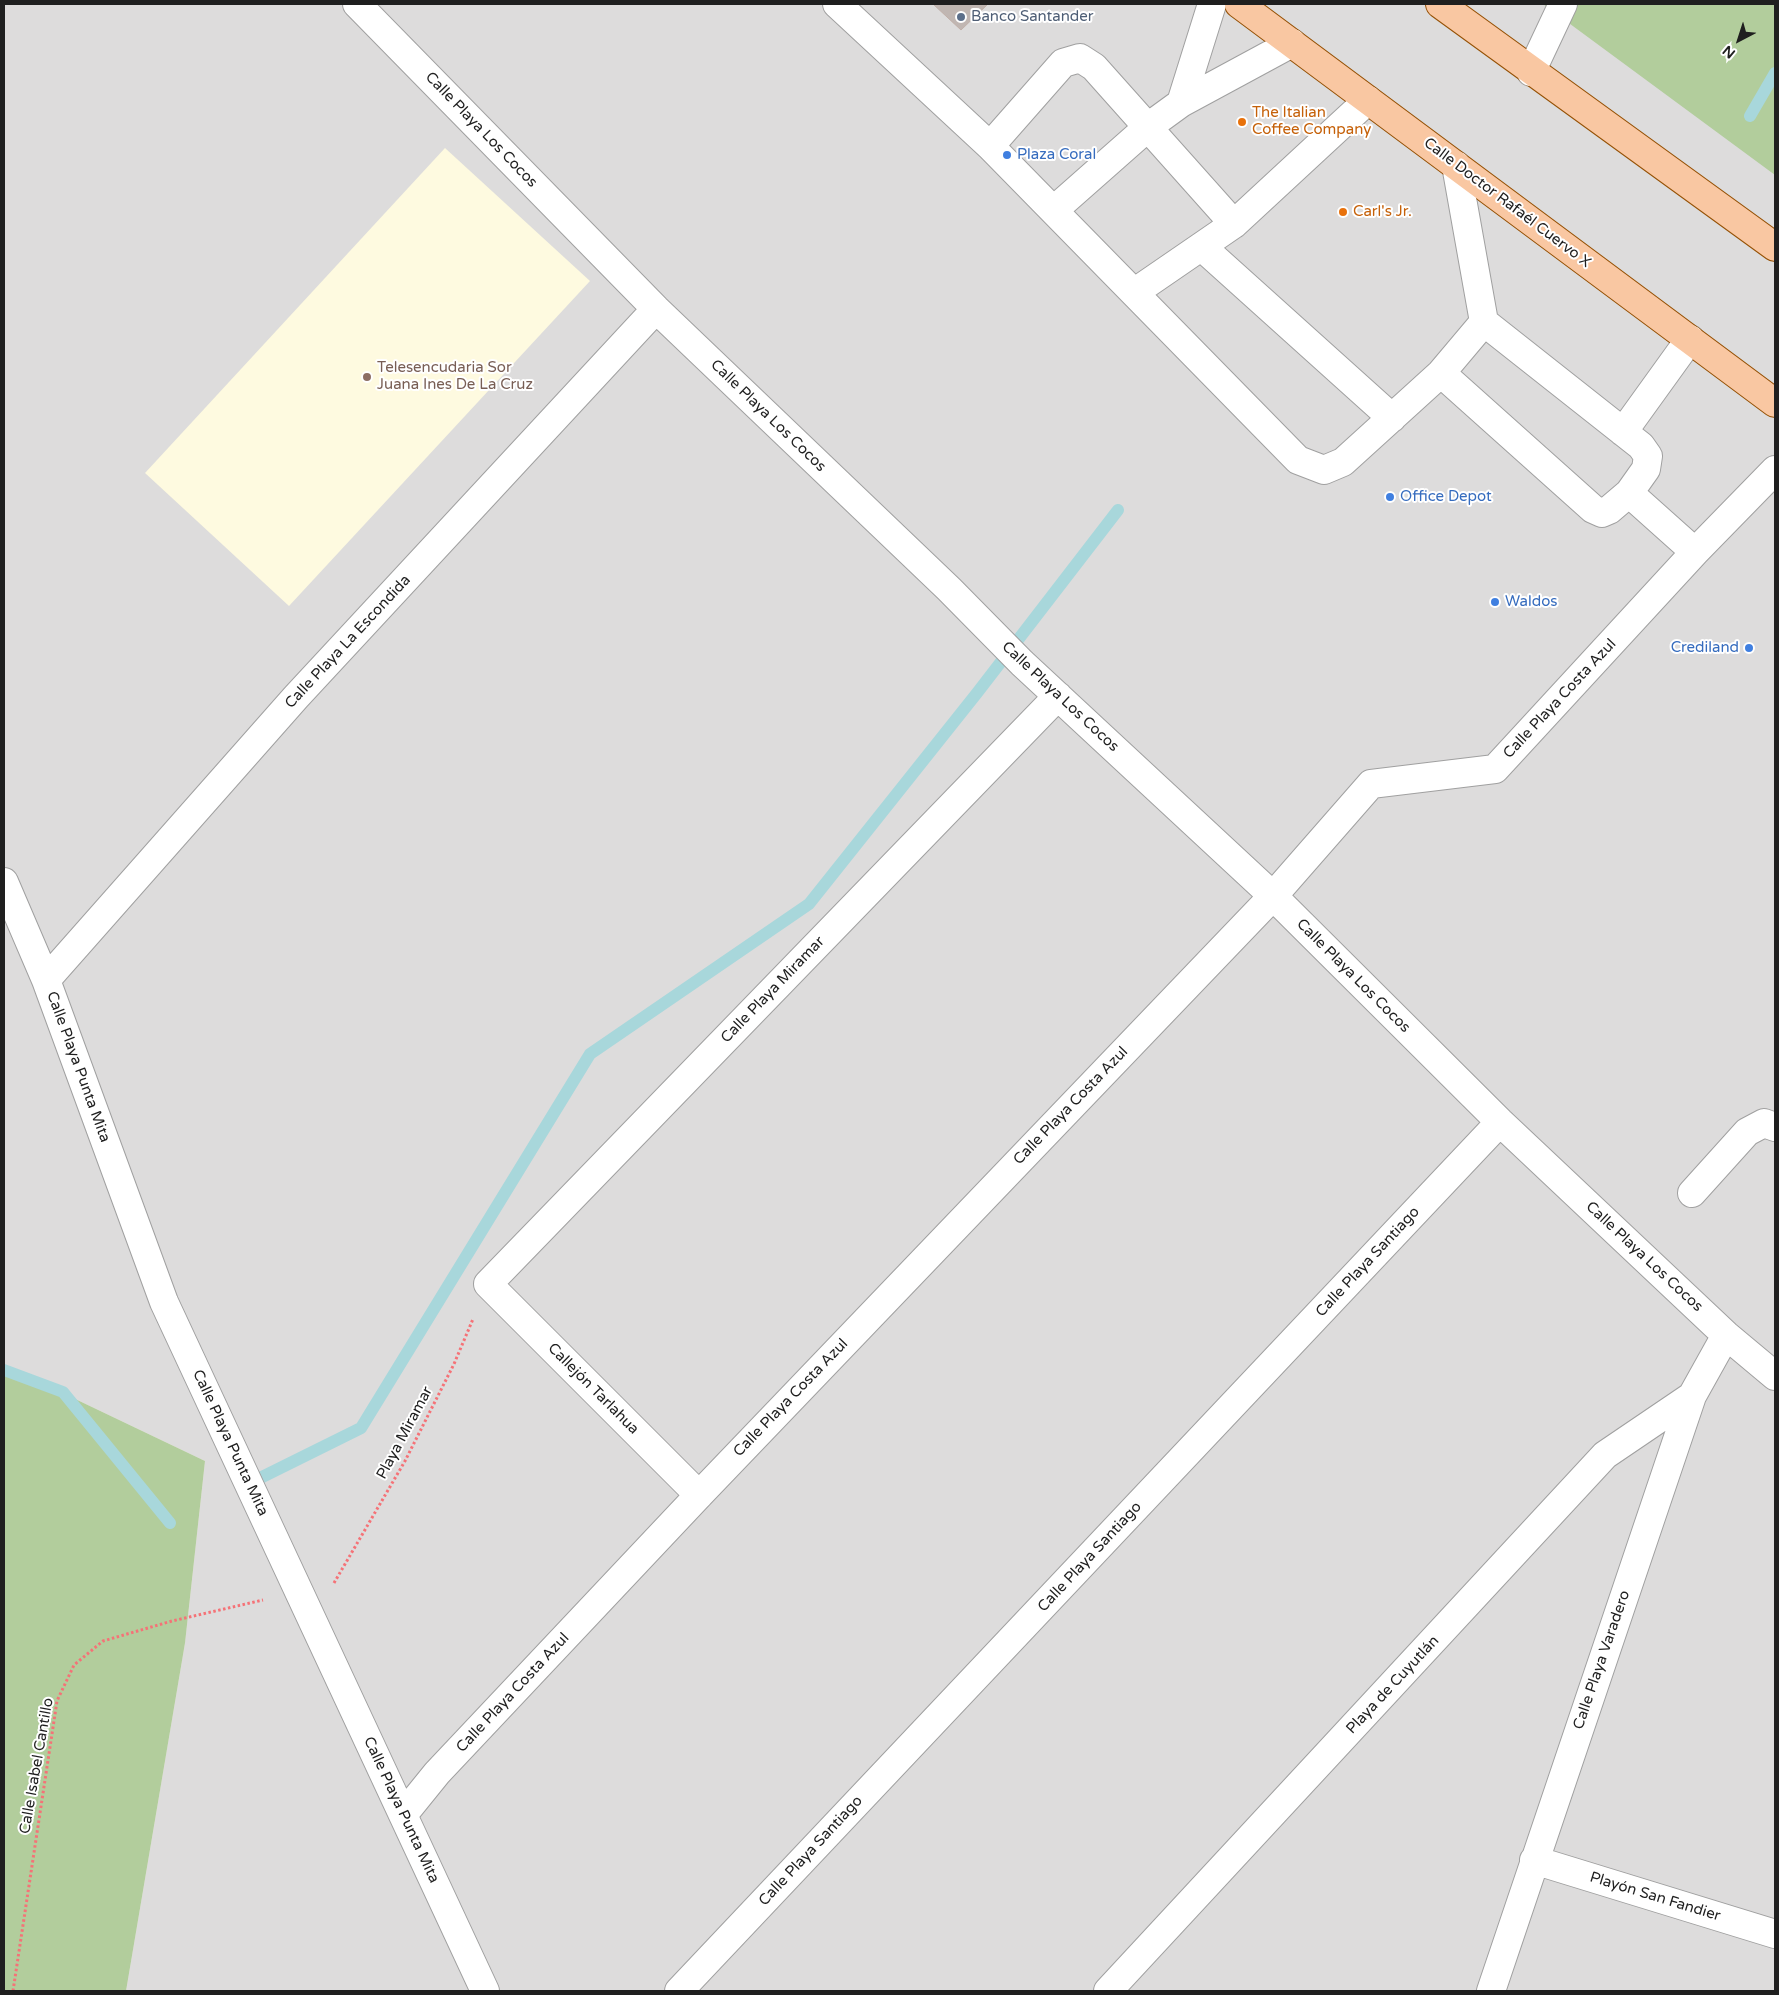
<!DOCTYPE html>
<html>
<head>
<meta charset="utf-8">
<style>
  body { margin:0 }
  #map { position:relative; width:1779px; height:1995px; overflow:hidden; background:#f0ebe6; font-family:"Varela Round",sans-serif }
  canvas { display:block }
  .frame { position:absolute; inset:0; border:5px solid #1f1f1f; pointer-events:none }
  .north { position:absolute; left:1714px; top:15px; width:50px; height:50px; -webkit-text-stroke:4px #fff; paint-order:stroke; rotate:220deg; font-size:14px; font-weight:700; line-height:20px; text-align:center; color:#1f1f1f }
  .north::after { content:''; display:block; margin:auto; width:18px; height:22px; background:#1f1f1f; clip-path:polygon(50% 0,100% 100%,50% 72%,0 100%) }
</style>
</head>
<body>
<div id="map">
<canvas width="1779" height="1995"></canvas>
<div class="frame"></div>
<div class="north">N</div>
</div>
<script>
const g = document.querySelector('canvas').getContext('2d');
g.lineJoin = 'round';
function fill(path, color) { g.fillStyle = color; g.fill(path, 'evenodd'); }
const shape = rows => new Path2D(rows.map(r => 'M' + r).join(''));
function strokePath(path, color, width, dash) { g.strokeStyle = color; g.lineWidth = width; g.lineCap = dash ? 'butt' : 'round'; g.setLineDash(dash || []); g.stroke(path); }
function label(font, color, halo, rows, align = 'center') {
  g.font = font + ' "Varela Round",sans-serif'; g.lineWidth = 4; g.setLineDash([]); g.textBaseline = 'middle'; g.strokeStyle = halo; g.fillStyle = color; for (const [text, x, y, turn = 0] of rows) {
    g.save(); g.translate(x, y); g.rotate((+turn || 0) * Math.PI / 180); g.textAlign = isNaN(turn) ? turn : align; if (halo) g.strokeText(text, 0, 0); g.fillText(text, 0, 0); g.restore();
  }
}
const residential = shape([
  [4,4,1775,4,1775,1991,126,1991,185,1643,205,1461,4,1365]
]);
const education = shape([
  [445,148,590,281,289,606,145,473]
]);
const forest = shape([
  [1543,4,1775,4,1775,175],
  [4,1365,205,1461,185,1643,126,1991,4,1991]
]);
const stream = shape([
  [1750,116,1775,73],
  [4,1370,63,1392,170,1523],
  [250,1483,361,1428,590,1054,809,904,977,693,1118,510]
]);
const building = shape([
  [933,4,988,4,961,30,933,4]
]);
const path = shape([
  [334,1583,405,1461,454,1364,473,1319],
  [13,1991,57,1701,74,1665,103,1641,172,1621,263,1600]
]);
const minor = shape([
  [357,4,656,309,949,589,1022,663,1273,896,1500,1122,1726,1335,1775,1376],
  [837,4,990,146,1298,460,1324,470,1343,462,1441,373,1484,322],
  [1531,72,1563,4],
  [1181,103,1212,4],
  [990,146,1063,63,1080,58,1094,67,1234,224],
  [1054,210,1148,127,1181,103,1292,43],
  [1202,247,1392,418],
  [1135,292,1234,224,1368,100],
  [1441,373,1593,509,1602,513,1609,510,1629,493,1646,469,1648,456,1641,446,1484,322,1456,165],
  [1623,432,1690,339],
  [1629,493,1695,552],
  [4,882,46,980,164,1302,485,1991],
  [46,980,296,697,656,309],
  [1692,1193,1747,1132,1764,1123,1775,1127],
  [699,1495,488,1284,1058,696],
  [403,1815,437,1773,699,1495,1273,896,1371,784,1495,769,1695,552,1775,470],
  [1534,1860,1775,1934],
  [679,1991,1500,1122],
  [1108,1991,1605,1455,1692,1396],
  [1491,1991,1692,1396,1726,1335]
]);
const major = shape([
  [1239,4,1775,403],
  [1440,4,1775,247]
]);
const markers = [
  [961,17,5,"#5c6f8a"],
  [1242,122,5,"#e8710a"],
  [1007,155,5,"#3f7fe0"],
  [1343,212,5,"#e8710a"],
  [367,377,5,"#8d6e63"],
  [1390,497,5,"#3f7fe0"],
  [1495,602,5,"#3f7fe0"],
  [1749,648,5,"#3f7fe0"]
];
const serviceNames = [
  ["Banco Santander",971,17]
];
const foodNames = [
  ["The Italian",1252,113],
  ["Coffee Company",1252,130],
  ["Carl's Jr.",1353,212]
];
const streetNames = [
  ["Calle Playa Los Cocos",481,130,46],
  ["Calle Doctor Rafaél Cuervo X",1507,203,37],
  ["Calle Playa Los Cocos",768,416,44],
  ["Calle Playa La Escondida",348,642,-47],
  ["Calle Playa Los Cocos",1060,697,43],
  ["Calle Playa Costa Azul",1560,699,-47],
  ["Calle Playa Los Cocos",1353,976,45],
  ["Calle Playa Miramar",773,990,-46],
  ["Calle Playa Punta Mita",78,1067,70],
  ["Calle Playa Costa Azul",1071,1106,-46],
  ["Calle Playa Los Cocos",1644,1257,43],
  ["Calle Playa Santiago",1368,1262,-47],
  ["Callejón Tarlahua",593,1389,45],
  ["Calle Playa Costa Azul",791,1398,-46],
  ["Playa Miramar",405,1433,-62],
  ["Calle Playa Punta Mita",230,1443,65],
  ["Calle Playa Santiago",1090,1557,-47],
  ["Calle Playa Varadero",1602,1660,-71],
  ["Playa de Cuyutlán",1393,1685,-47],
  ["Calle Playa Costa Azul",513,1693,-47],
  ["Calle Isabel Cantillo",37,1766,-80],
  ["Calle Playa Punta Mita",401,1810,65],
  ["Calle Playa Santiago",811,1851,-47],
  ["Playón San Fandier",1655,1897,17]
];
const shopNames = [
  ["Plaza Coral",1017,155],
  ["Office Depot",1400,497],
  ["Waldos",1505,602],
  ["Crediland",1739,648,"right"]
];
const educationNames = [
  ["Telesencudaria Sor",377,368],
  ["Juana Ines De La Cruz",377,385]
];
fill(residential, '#dddcdc');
fill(education, '#fefae0');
fill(forest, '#b2cd9c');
strokePath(stream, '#a8d7db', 12);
fill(building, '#c0b6b2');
strokePath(building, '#c1b0a9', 1);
strokePath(minor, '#a0a0a0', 30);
strokePath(major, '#955105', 30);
strokePath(path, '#f57277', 3, [2.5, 2.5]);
strokePath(minor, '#fff', 28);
strokePath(major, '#f9c7a2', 28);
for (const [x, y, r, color] of markers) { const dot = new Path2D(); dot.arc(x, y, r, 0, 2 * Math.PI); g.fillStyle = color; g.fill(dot); strokePath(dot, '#fff', 2); }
label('15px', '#4e5e75', '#fff', serviceNames, 'left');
label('15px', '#c56008', '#fff', foodNames, 'left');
label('15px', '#1f1f1f', '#fff', streetNames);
label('15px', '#366cbe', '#fff', shopNames, 'left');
label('15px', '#785e54', '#fff', educationNames, 'left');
</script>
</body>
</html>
